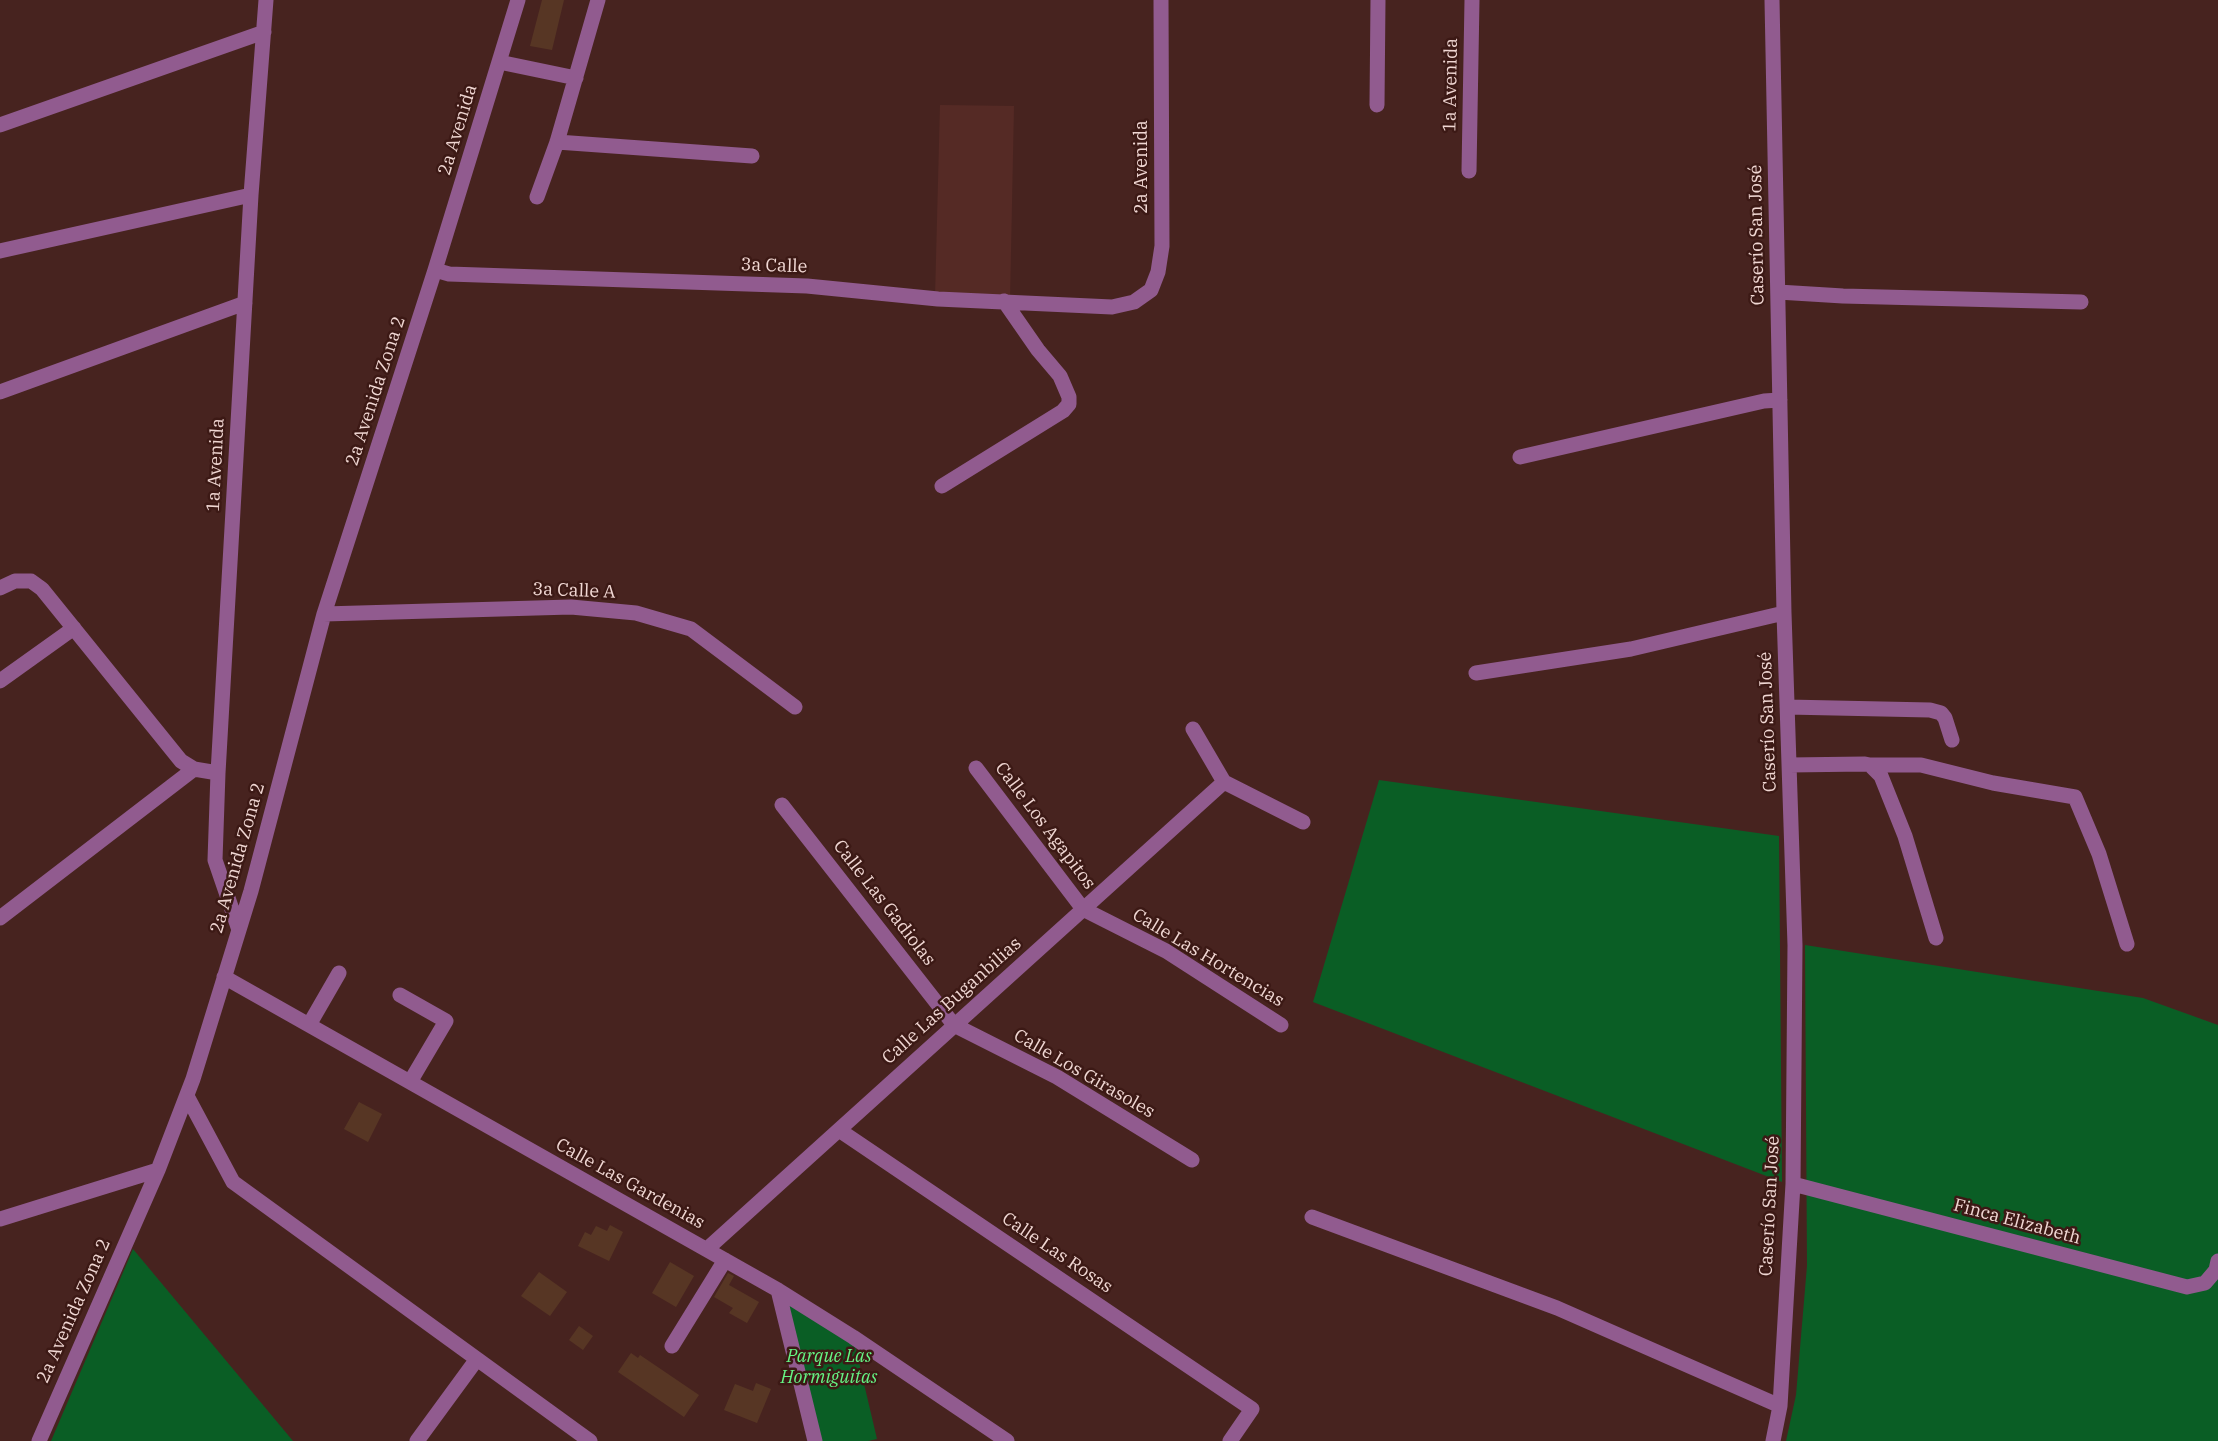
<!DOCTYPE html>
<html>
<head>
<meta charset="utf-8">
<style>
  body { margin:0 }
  canvas { display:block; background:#47231f }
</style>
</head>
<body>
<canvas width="2218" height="1441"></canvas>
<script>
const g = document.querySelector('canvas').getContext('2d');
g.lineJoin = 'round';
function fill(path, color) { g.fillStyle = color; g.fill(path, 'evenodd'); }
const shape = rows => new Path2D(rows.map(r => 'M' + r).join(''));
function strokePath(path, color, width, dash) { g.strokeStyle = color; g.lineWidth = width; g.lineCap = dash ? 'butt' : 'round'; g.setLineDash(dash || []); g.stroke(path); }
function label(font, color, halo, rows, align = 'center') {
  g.font = font + ' "IBM Plex Serif",serif'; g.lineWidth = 5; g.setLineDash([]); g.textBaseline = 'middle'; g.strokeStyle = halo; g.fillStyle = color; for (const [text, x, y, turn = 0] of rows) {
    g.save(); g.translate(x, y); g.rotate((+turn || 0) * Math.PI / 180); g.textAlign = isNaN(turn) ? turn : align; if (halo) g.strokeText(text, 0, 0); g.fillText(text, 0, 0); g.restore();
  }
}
const built = shape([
  [940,105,1014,106,1010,299,935,298]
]);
const green = shape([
  [1379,780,1779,836,1782,1182,1313,1002],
  [1805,945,2143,998,2218,1025,2218,1441,1786,1441,1796,1395,1807,1266],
  [133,1249,293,1441,51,1441],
  [778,1290,853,1337,877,1439,868,1441,815,1441]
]);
const building = shape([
  [542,0,564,0,552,50,530,46],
  [359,1102,382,1114,368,1142,344,1129],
  [610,1225,623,1232,609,1261,578,1246,585,1232,591,1235,596,1226,607,1231],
  [670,1262,694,1276,676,1307,652,1293],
  [539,1272,567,1292,550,1316,521,1296],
  [728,1273,734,1276,729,1285,759,1302,747,1323,729,1313,733,1308,714,1297],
  [579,1326,593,1336,583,1350,569,1340],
  [631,1353,638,1358,640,1355,699,1395,684,1417,618,1372],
  [756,1383,771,1389,757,1423,724,1410,735,1384,753,1391]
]);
const minor = shape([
  [1772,0,1784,613,1795,945,1793,1184,1780,1406,1773,1441],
  [499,62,576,78],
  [1377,105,1378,0],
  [0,125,264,32],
  [557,142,752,156],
  [1469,171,1472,0],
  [537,197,557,142,598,0],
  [0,251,251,195],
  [435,270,449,274,807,286,938,299,1112,307,1134,302,1151,290,1158,272,1162,246,1161,0],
  [1778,292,1843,296,2081,302],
  [0,392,245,303],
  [1520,457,1764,401,1780,400],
  [942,486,1063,411,1069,404,1069,397,1060,376,1038,350,1004,301],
  [0,588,15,581,31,581,42,589,181,761,194,769,218,773],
  [324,614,571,607,636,613,691,629,795,707],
  [1476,673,1631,649,1784,613],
  [0,681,74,628],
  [1787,707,1930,710,1941,713,1945,718,1952,740],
  [1193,729,1224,782],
  [1789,765,1865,764,1870,765,1881,776,1905,836,1936,938],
  [1870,765,1921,765,1993,783,2075,797,2099,854,2127,944],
  [976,768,1083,909,1166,951,1281,1025],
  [1224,782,1303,822],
  [782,805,954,1025,1057,1077,1192,1160],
  [0,918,194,769],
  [239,930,215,860,218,773,251,195,266,0],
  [224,977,778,1290,853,1337,1007,1441],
  [400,995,446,1021,410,1082],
  [309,1025,339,973],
  [187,1096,233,1182,590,1441],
  [839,1130,1252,1409,1230,1441],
  [1793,1184,2187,1287,2205,1283,2216,1270,2218,1261],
  [1312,1217,1557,1308,1780,1406],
  [0,1219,158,1170],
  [707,1249,1224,782],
  [778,1290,815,1441],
  [672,1346,725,1260],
  [39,1441,158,1170,193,1079,251,891,324,614,435,270,518,0],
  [417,1441,477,1359]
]);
const streetNames = [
  ["1a Avenida",1451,85,-89],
  ["2a Avenida",458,130,-73],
  ["2a Avenida",1142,167,-90],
  ["Caserío San José",1757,235,-91],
  ["3a Calle",774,266,2],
  ["2a Avenida Zona 2",376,391,-72],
  ["1a Avenida",216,465,-87],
  ["3a Calle A",574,591,2],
  ["Caserío San José",1768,722,-92],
  ["Calle Los Agapitos",1045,826,53],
  ["2a Avenida Zona 2",238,858,-74],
  ["Calle Las Gadiolas",884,903,52],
  ["Calle Las Hortencias",1208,958,31],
  ["Calle Las Buganbilias",952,1001,-42],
  ["Calle Los Girasoles",1084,1074,30],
  ["Calle Las Gardenias",630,1184,29],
  ["Caserío San José",1770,1206,-87],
  ["Finca Elizabeth",2017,1222,15],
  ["Calle Las Rosas",1057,1253,34],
  ["2a Avenida Zona 2",74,1311,-66]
];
const parkNames = [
  ["Parque Las",829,1357],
  ["Hormiguitas",829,1378]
];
fill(built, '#552a25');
fill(green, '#0a5e25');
fill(building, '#573624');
strokePath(minor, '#915b8f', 15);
label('18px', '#f0d7d3', '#3c1915', streetNames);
label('italic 18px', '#65f484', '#3c1915', parkNames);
</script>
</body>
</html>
